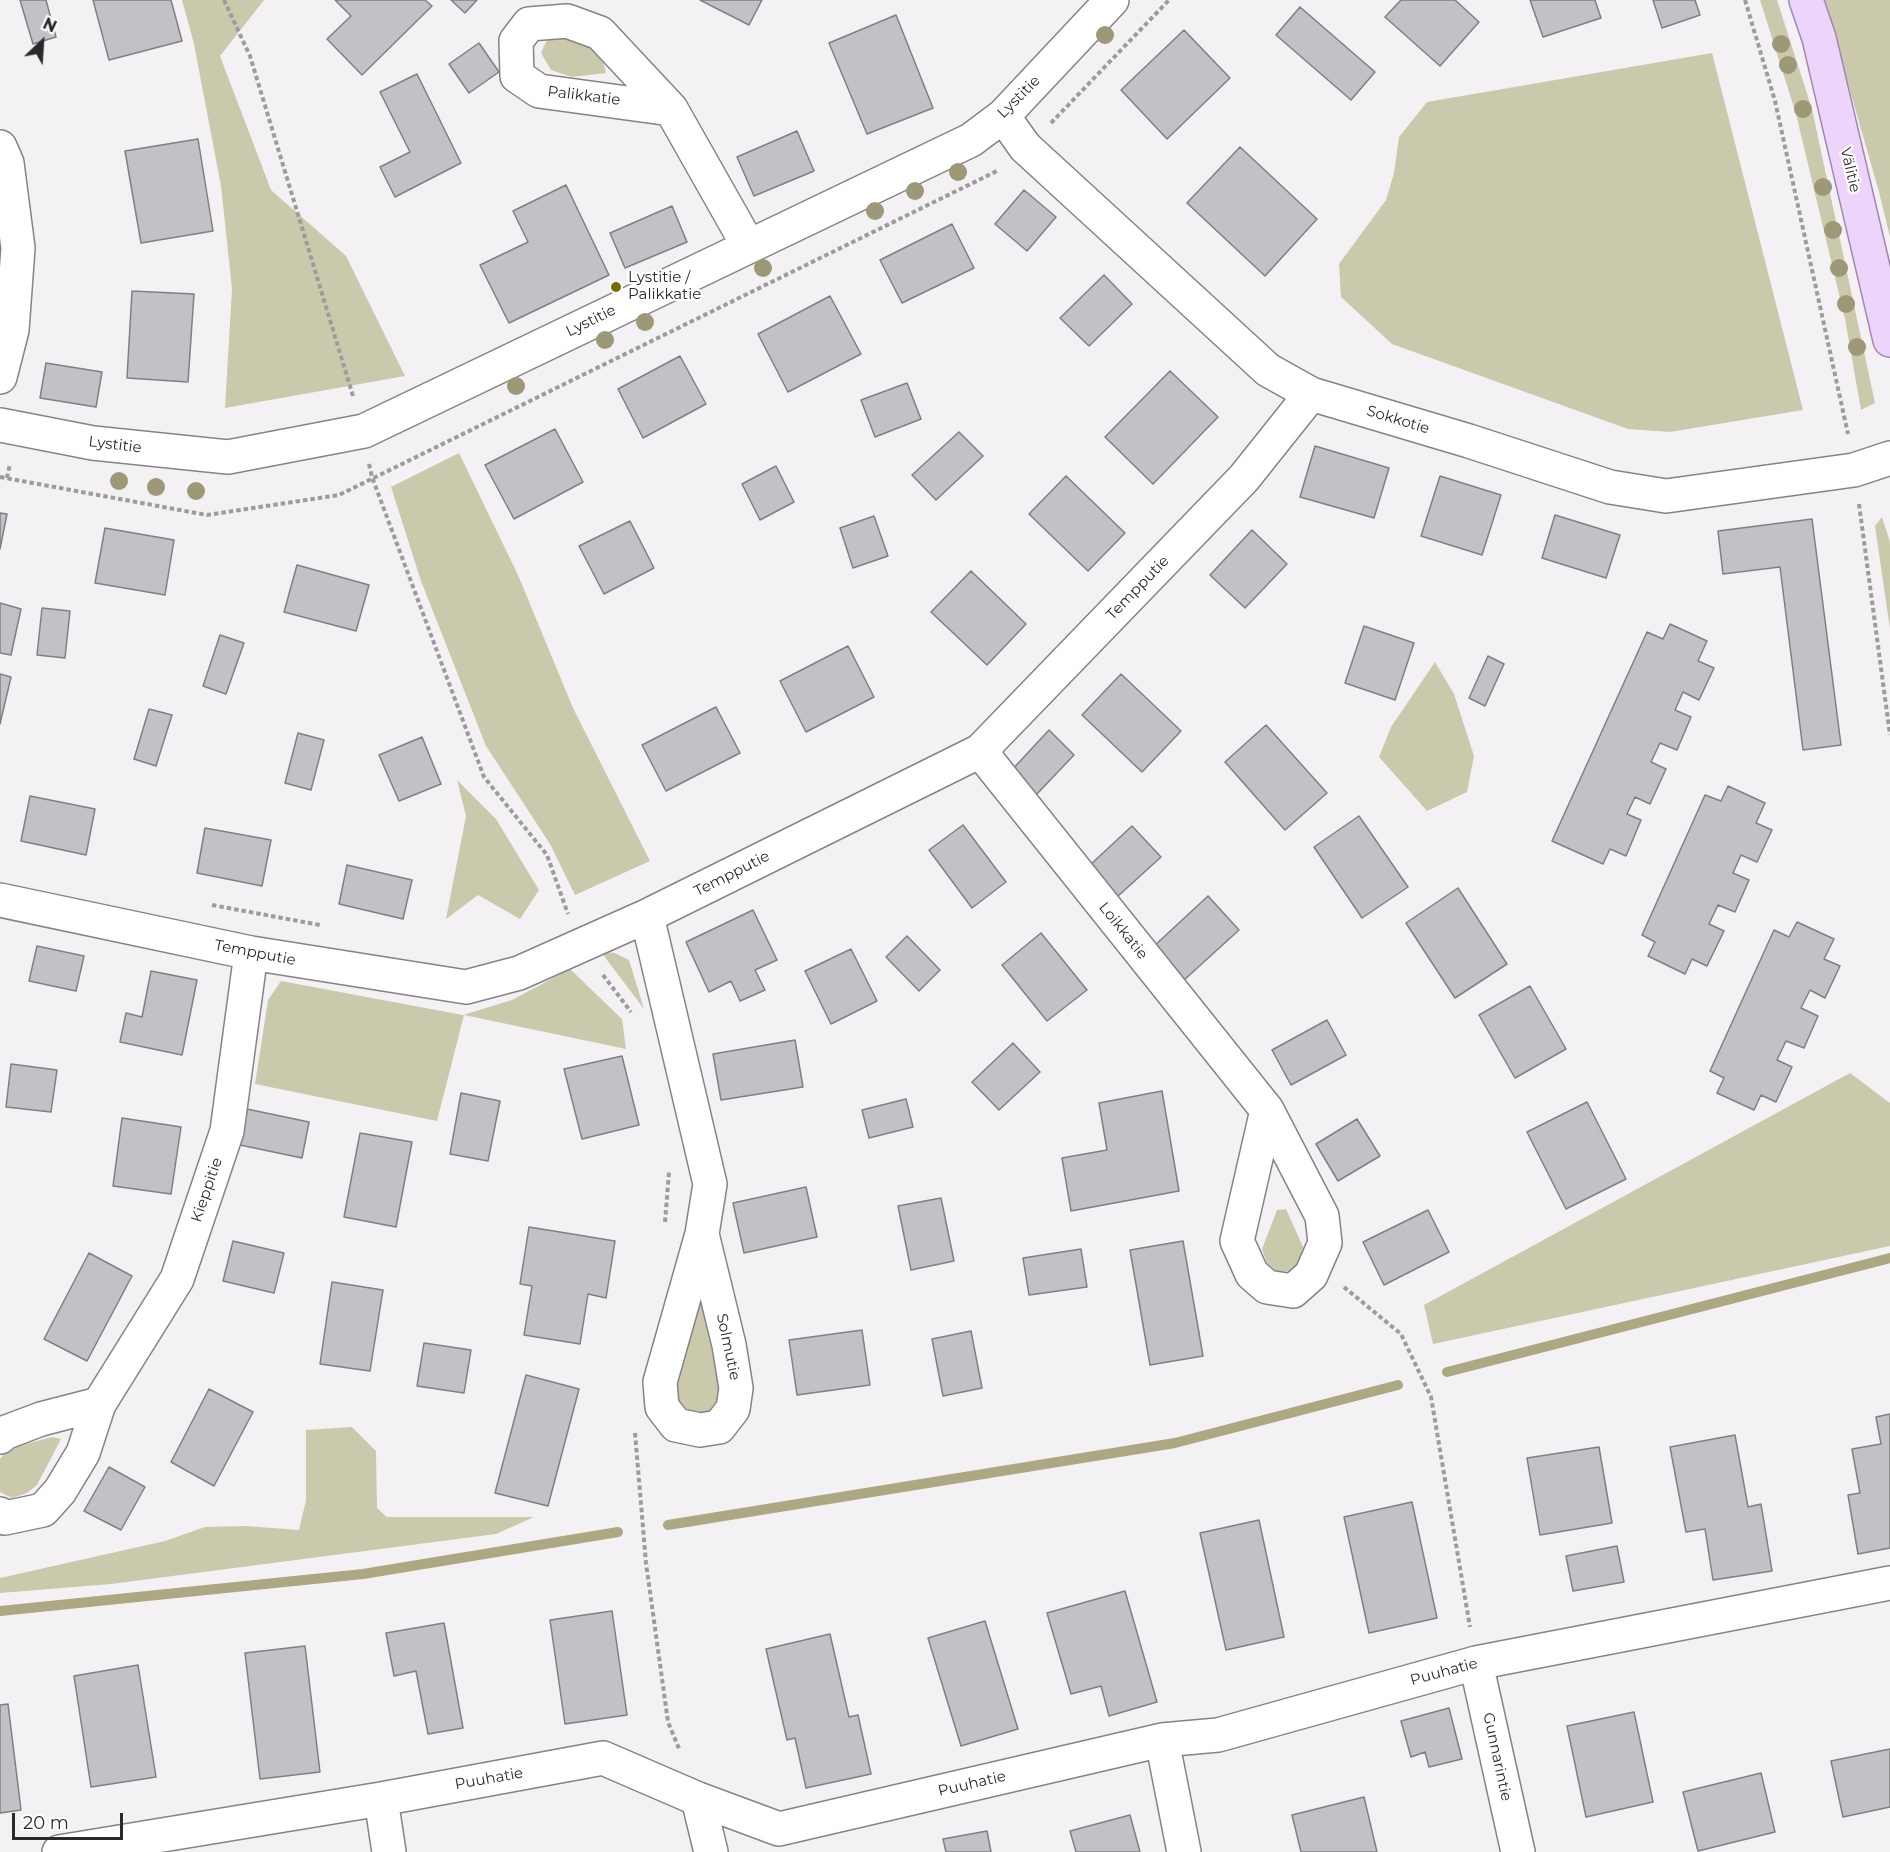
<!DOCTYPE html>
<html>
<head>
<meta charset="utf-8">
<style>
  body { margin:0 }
  #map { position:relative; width:1890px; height:1852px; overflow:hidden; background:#f4f1f5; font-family:Montserrat,sans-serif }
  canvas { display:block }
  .north { position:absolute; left:12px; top:12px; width:60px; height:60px; -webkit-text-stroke:4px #fff; paint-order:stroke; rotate:25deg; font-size:16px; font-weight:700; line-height:24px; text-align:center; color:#2a2a2b }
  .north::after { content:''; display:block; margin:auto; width:21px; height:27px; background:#2a2a2b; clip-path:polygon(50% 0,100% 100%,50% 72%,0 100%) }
  .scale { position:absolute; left:12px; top:1813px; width:111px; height:27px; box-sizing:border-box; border:3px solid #2a2a2b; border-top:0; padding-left:8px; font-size:18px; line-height:21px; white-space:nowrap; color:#2a2a2b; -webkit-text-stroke:4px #fff; paint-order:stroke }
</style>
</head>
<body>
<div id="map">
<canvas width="1890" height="1852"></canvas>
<div class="north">N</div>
<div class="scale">20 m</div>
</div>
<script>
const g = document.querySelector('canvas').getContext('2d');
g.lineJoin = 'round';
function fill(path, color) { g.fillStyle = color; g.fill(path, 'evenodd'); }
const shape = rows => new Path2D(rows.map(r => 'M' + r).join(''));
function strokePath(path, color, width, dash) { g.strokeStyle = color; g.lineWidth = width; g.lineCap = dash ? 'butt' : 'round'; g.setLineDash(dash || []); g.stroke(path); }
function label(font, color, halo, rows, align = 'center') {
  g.font = font + ' Montserrat,sans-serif'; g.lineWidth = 4.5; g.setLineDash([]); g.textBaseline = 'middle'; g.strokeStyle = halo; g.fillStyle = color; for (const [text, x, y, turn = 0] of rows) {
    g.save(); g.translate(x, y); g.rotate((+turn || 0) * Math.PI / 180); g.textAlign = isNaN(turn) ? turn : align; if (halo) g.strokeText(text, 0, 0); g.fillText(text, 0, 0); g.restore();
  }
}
const green = shape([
  [182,0,264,0,220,56,271,190,346,256,405,376,225,408,232,289,221,186,194,44],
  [1760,0,1777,0,1812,109,1875,403,1861,410,1845,319,1796,114],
  [1824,0,1890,0,1890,237,1879,192],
  [559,36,571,36,596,50,603,60,606,73,572,77,551,70,541,53,547,40],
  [1712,53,1803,410,1670,432,1628,429,1392,344,1341,297,1339,264,1386,200,1394,173,1399,137,1427,102],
  [459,453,518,575,573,708,650,861,575,895,550,844,486,746,421,581,391,487],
  [1882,517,1890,542,1890,629,1875,526],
  [1435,662,1454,694,1474,756,1467,792,1427,811,1379,757,1391,727],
  [457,780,496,819,539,890,520,919,478,895,446,919,466,816],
  [601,952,615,953,629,960,644,1009],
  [570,969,622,1019,626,1049,464,1015,437,1121,255,1084,268,1000,281,981,463,1015,512,1000],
  [1850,1073,1890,1103,1890,1246,1433,1344,1424,1305],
  [1286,1209,1303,1247,1302,1262,1294,1271,1277,1272,1267,1263,1262,1249,1277,1210],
  [705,1270,723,1408,703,1417,669,1406],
  [352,1427,376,1451,377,1508,387,1517,534,1517,496,1534,111,1584,0,1593,0,1578,165,1541,205,1527,246,1526,299,1530,306,1500,306,1430],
  [52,1437,61,1439,37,1485,27,1493,12,1498,0,1492,0,1459,3,1455,18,1446]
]);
const stream = shape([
  [1447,1372,1890,1258],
  [668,1525,1175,1443,1398,1385],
  [0,1611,363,1574,618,1532]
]);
const building = shape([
  [20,0,46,0,56,37,33,44,20,0],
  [93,0,171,0,182,41,109,60,93,0],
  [335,0,425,0,432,6,362,75,327,39,351,16,335,0],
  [451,0,477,0,465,13,451,0],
  [700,0,762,0,749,25,700,0],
  [1401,0,1455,0,1479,22,1440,66,1385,17,1401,0],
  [1530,0,1595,0,1601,18,1543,37,1530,0],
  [1653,0,1695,0,1700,15,1662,28,1653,0],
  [1300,7,1375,72,1351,100,1276,35,1300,7],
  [896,15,933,108,867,134,829,43,896,15],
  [1184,30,1230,78,1167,139,1121,90,1184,30],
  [479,43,499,72,469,93,449,64,479,43],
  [417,74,461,163,395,197,380,167,410,152,380,92,417,74],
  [797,131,814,171,754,196,737,157,797,131],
  [198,139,213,231,141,243,125,151,198,139],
  [1240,147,1317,219,1265,276,1187,203,1240,147],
  [566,185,609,275,509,323,480,265,528,242,513,211,566,185],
  [1024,190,1056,217,1027,251,995,224,1024,190],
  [672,206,687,242,625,268,610,233,672,206],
  [952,224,974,268,902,303,880,260,952,224],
  [1104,275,1132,304,1089,346,1060,318,1104,275],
  [132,291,194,294,188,382,127,378,132,291],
  [830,296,861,354,788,392,758,334,830,296],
  [680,356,706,404,643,438,618,389,680,356],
  [46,363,102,372,96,407,40,398,46,363],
  [1170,371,1218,417,1153,484,1105,437,1170,371],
  [907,383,921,419,875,437,861,400,907,383],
  [555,429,583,482,514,519,485,465,555,429],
  [959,432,983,456,936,500,912,475,959,432],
  [1315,446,1389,468,1374,518,1300,497,1315,446],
  [776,466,794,502,760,520,742,484,776,466],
  [1066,476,1125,533,1088,571,1029,514,1066,476],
  [1440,476,1501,495,1482,555,1421,536,1440,476],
  [0,513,7,514,0,549,0,513],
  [1555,515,1620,535,1606,578,1542,558,1555,515],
  [874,516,888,556,853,568,840,528,874,516],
  [1812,519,1841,745,1803,750,1780,567,1723,574,1718,531,1812,519],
  [630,521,654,568,604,594,579,546,630,521],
  [105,528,174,540,165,595,95,583,105,528],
  [1252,530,1287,564,1245,608,1210,575,1252,530],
  [297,565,369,585,356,631,284,612,297,565],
  [971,571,1026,624,987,665,931,612,971,571],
  [0,603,21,609,11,655,0,653,0,603],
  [42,608,70,611,65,658,37,655,42,608],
  [1670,624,1707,641,1698,661,1714,668,1699,700,1683,692,1675,710,1691,717,1677,750,1660,743,1651,762,1666,769,1650,804,1635,797,1627,814,1641,820,1626,856,1610,849,1603,864,1552,841,1647,632,1663,639,1670,624],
  [1364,626,1414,643,1395,700,1345,683,1364,626],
  [220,635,244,643,226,694,203,686,220,635],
  [848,646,874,697,806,732,780,681,848,646],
  [1488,656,1504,664,1485,706,1469,698,1488,656],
  [0,674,11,677,0,724,0,674],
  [1121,674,1181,731,1142,772,1082,715,1121,674],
  [716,707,740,753,666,791,642,745,716,707],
  [149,709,172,715,156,766,134,759,149,709],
  [1266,725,1327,793,1285,830,1225,762,1266,725],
  [1049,730,1074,755,1036,795,1010,772,1049,730],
  [298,733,324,740,311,790,285,783,298,733],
  [422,737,441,784,399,801,379,755,422,737],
  [1728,786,1765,803,1756,823,1772,830,1757,862,1741,855,1733,873,1749,880,1735,912,1718,905,1709,924,1724,931,1707,966,1692,959,1685,974,1648,956,1655,942,1642,935,1705,795,1721,801,1728,786],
  [30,796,95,809,86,855,21,841,30,796],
  [1359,816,1408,887,1362,918,1314,847,1359,816],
  [963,825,1006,882,972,908,929,850,963,825],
  [1132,826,1161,857,1117,897,1089,866,1132,826],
  [205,828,271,840,262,886,197,873,205,828],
  [347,865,412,880,403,919,339,904,347,865],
  [1458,888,1507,964,1455,998,1406,923,1458,888],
  [1208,896,1239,930,1183,981,1152,948,1208,896],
  [753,910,777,960,755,970,765,990,740,1001,731,981,709,992,686,942,753,910],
  [1797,922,1834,939,1824,959,1840,966,1825,998,1810,990,1801,1008,1818,1016,1804,1048,1786,1041,1777,1060,1792,1067,1776,1102,1761,1095,1754,1110,1717,1093,1724,1078,1710,1071,1774,930,1789,937,1797,922],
  [1041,933,1087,990,1047,1021,1002,965,1041,933],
  [907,936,940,970,919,991,886,957,907,936],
  [37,946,84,956,76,991,29,981,37,946],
  [851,949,877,1001,831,1024,805,971,851,949],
  [151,971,197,980,182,1055,120,1042,126,1013,142,1017,151,971],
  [1530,986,1566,1049,1515,1078,1479,1015,1530,986],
  [1327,1020,1346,1055,1291,1085,1272,1050,1327,1020],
  [795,1040,803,1087,721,1100,713,1054,795,1040],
  [1013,1043,1040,1072,999,1110,972,1082,1013,1043],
  [622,1056,639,1125,582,1139,564,1069,622,1056],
  [11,1064,57,1070,51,1112,6,1107,11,1064],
  [1162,1091,1179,1191,1071,1211,1062,1158,1107,1150,1099,1103,1162,1091],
  [461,1093,500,1101,488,1161,450,1154,461,1093],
  [906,1099,913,1127,869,1138,862,1110,906,1099],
  [1587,1102,1626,1179,1566,1209,1527,1132,1587,1102],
  [247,1109,309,1122,302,1158,240,1145,247,1109],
  [122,1118,181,1127,171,1194,113,1186,122,1118],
  [1357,1119,1380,1156,1338,1181,1316,1144,1357,1119],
  [360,1133,412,1142,396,1227,344,1217,360,1133],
  [806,1187,817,1237,744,1253,733,1203,806,1187],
  [941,1198,954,1261,911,1270,898,1206,941,1198],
  [1428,1210,1449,1252,1384,1285,1363,1242,1428,1210],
  [529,1227,615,1241,606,1298,588,1294,580,1344,524,1335,532,1286,520,1284,529,1227],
  [233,1241,284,1253,274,1293,223,1281,233,1241],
  [1183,1241,1203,1356,1150,1365,1130,1250,1183,1241],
  [1081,1249,1087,1287,1029,1295,1023,1258,1081,1249],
  [89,1253,132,1276,87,1361,44,1339,89,1253],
  [332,1282,383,1290,370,1371,320,1364,332,1282],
  [862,1330,870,1385,797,1395,789,1340,862,1330],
  [971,1331,982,1388,943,1396,932,1339,971,1331],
  [424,1343,471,1350,464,1393,417,1386,424,1343],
  [526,1375,579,1389,548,1506,495,1493,526,1375],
  [209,1389,253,1412,214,1486,171,1462,209,1389],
  [1890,1414,1890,1548,1858,1554,1848,1495,1860,1493,1852,1449,1881,1444,1876,1417,1890,1414],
  [1735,1435,1748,1507,1761,1504,1772,1571,1713,1580,1705,1529,1686,1532,1670,1447,1735,1435],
  [1599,1447,1612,1523,1540,1535,1527,1458,1599,1447],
  [109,1467,145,1487,121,1530,84,1511,109,1467],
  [1412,1502,1437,1618,1369,1633,1344,1517,1412,1502],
  [1259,1520,1284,1637,1226,1650,1200,1533,1259,1520],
  [1617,1546,1624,1582,1573,1591,1566,1556,1617,1546],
  [1125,1591,1157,1702,1109,1716,1101,1686,1071,1694,1047,1613,1125,1591],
  [612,1611,627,1715,565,1724,550,1620,612,1611],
  [985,1621,1018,1729,961,1746,928,1638,985,1621],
  [444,1623,463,1728,428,1734,416,1671,394,1676,386,1633,444,1623],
  [830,1634,849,1717,858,1715,871,1774,806,1788,795,1738,787,1740,766,1649,830,1634],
  [305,1646,320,1772,260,1779,245,1653,305,1646],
  [138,1665,156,1777,91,1787,74,1676,138,1665],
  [8,1704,21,1810,0,1813,0,1705,8,1704],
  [1449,1708,1462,1759,1429,1767,1425,1752,1411,1757,1401,1721,1449,1708],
  [1634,1712,1653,1802,1586,1817,1567,1726,1634,1712],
  [1890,1749,1890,1807,1843,1817,1831,1761,1890,1749],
  [1761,1773,1775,1832,1698,1851,1683,1792,1761,1773],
  [1364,1797,1377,1852,1301,1852,1292,1815,1364,1797],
  [1130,1815,1140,1852,1076,1852,1070,1831,1130,1815],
  [987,1831,991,1852,946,1852,943,1839,987,1831]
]);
const path = shape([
  [224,0,250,56,353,396],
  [1745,0,1775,101,1848,434],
  [1051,123,1169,0],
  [369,464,372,477,484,777,547,855,568,914],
  [0,477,207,515,339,495,999,170],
  [7,478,10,464],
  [1859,504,1890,735],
  [212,905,320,925],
  [603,975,631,1012],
  [665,1222,669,1172],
  [1344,1287,1401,1334,1431,1397,1470,1627],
  [635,1433,646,1563,668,1722,680,1751]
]);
const minor = shape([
  [671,109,539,91,517,76,516,41,529,24,567,21,600,33,671,109,748,245],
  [1003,116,1025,147,1268,370,1311,394,1469,441,1610,487,1666,496,1854,470,1890,458],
  [0,147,7,163,18,248,12,330,0,377],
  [0,425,93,443,228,457,364,431,971,140,1003,116,1112,0],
  [980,751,1267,1110,1322,1216,1325,1243,1311,1275,1293,1291,1267,1287,1252,1274,1237,1241,1267,1110],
  [0,900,251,953,466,987,519,973,647,916,980,751,1244,478,1311,394],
  [647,916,710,1184,702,1234,660,1382,662,1407,676,1425,700,1430,719,1427,733,1409,736,1388,729,1345,702,1234],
  [0,1437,4,1433,41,1419,99,1404],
  [0,1514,5,1518,43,1510,60,1491,83,1453,99,1404,177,1279,227,1131,251,953],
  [1476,1663,1518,1852],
  [1162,1740,1184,1852],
  [381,1799,389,1852],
  [698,1799,711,1852],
  [59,1852,381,1799,603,1758,698,1799,779,1829,1162,1740,1218,1735,1476,1663,1890,1583]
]);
const major = shape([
  [1806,0,1819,38,1890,340]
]);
const trees = [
  [1105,35],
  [1781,44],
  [1788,65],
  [1803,109],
  [958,172],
  [1823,187],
  [915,191],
  [875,211],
  [1833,230],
  [763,268],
  [1839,268],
  [1846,304],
  [645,322],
  [605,340],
  [1857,347],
  [516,386],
  [119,481],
  [156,487],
  [196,491]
];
const markers = [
  [616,287,6,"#756b05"]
];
const streetNames = [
  ["Palikkatie",584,96,7],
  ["Lystitie",1019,97,-45],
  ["Välitie",1850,170,77],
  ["Lystitie",591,321,-26],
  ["Sokkotie",1398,420,17],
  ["Lystitie",115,445,7],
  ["Tempputie",1138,588,-46],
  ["Tempputie",732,874,-27],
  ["Loikkatie",1123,931,51],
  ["Tempputie",255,953,11],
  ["Kieppitie",207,1190,-71],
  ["Solmutie",728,1347,78],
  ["Puuhatie",1444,1672,-15],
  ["Gunnarintie",1497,1757,78],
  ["Puuhatie",489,1779,-10],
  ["Puuhatie",972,1784,-13]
];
const poiNames = [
  ["Lystitie /",628,278],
  ["Palikkatie",628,295]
];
fill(green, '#cbc9ac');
strokePath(stream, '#aba882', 10);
fill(building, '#c3c1c5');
strokePath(building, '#827f83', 1.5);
strokePath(minor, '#858387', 36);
strokePath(major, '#a086b1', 36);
strokePath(path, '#9d9b9e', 4, [4.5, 3]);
strokePath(minor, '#fff', 33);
strokePath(major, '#ecd4fb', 33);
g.fillStyle = '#9d9875';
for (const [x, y] of trees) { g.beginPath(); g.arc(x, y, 9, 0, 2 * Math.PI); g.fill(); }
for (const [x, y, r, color] of markers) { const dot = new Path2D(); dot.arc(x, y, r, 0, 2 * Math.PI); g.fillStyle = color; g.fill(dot); strokePath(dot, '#fff', 2); }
label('15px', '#2a2a2b', '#fff', streetNames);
label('15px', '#2a2a2b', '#fff', poiNames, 'left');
</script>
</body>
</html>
